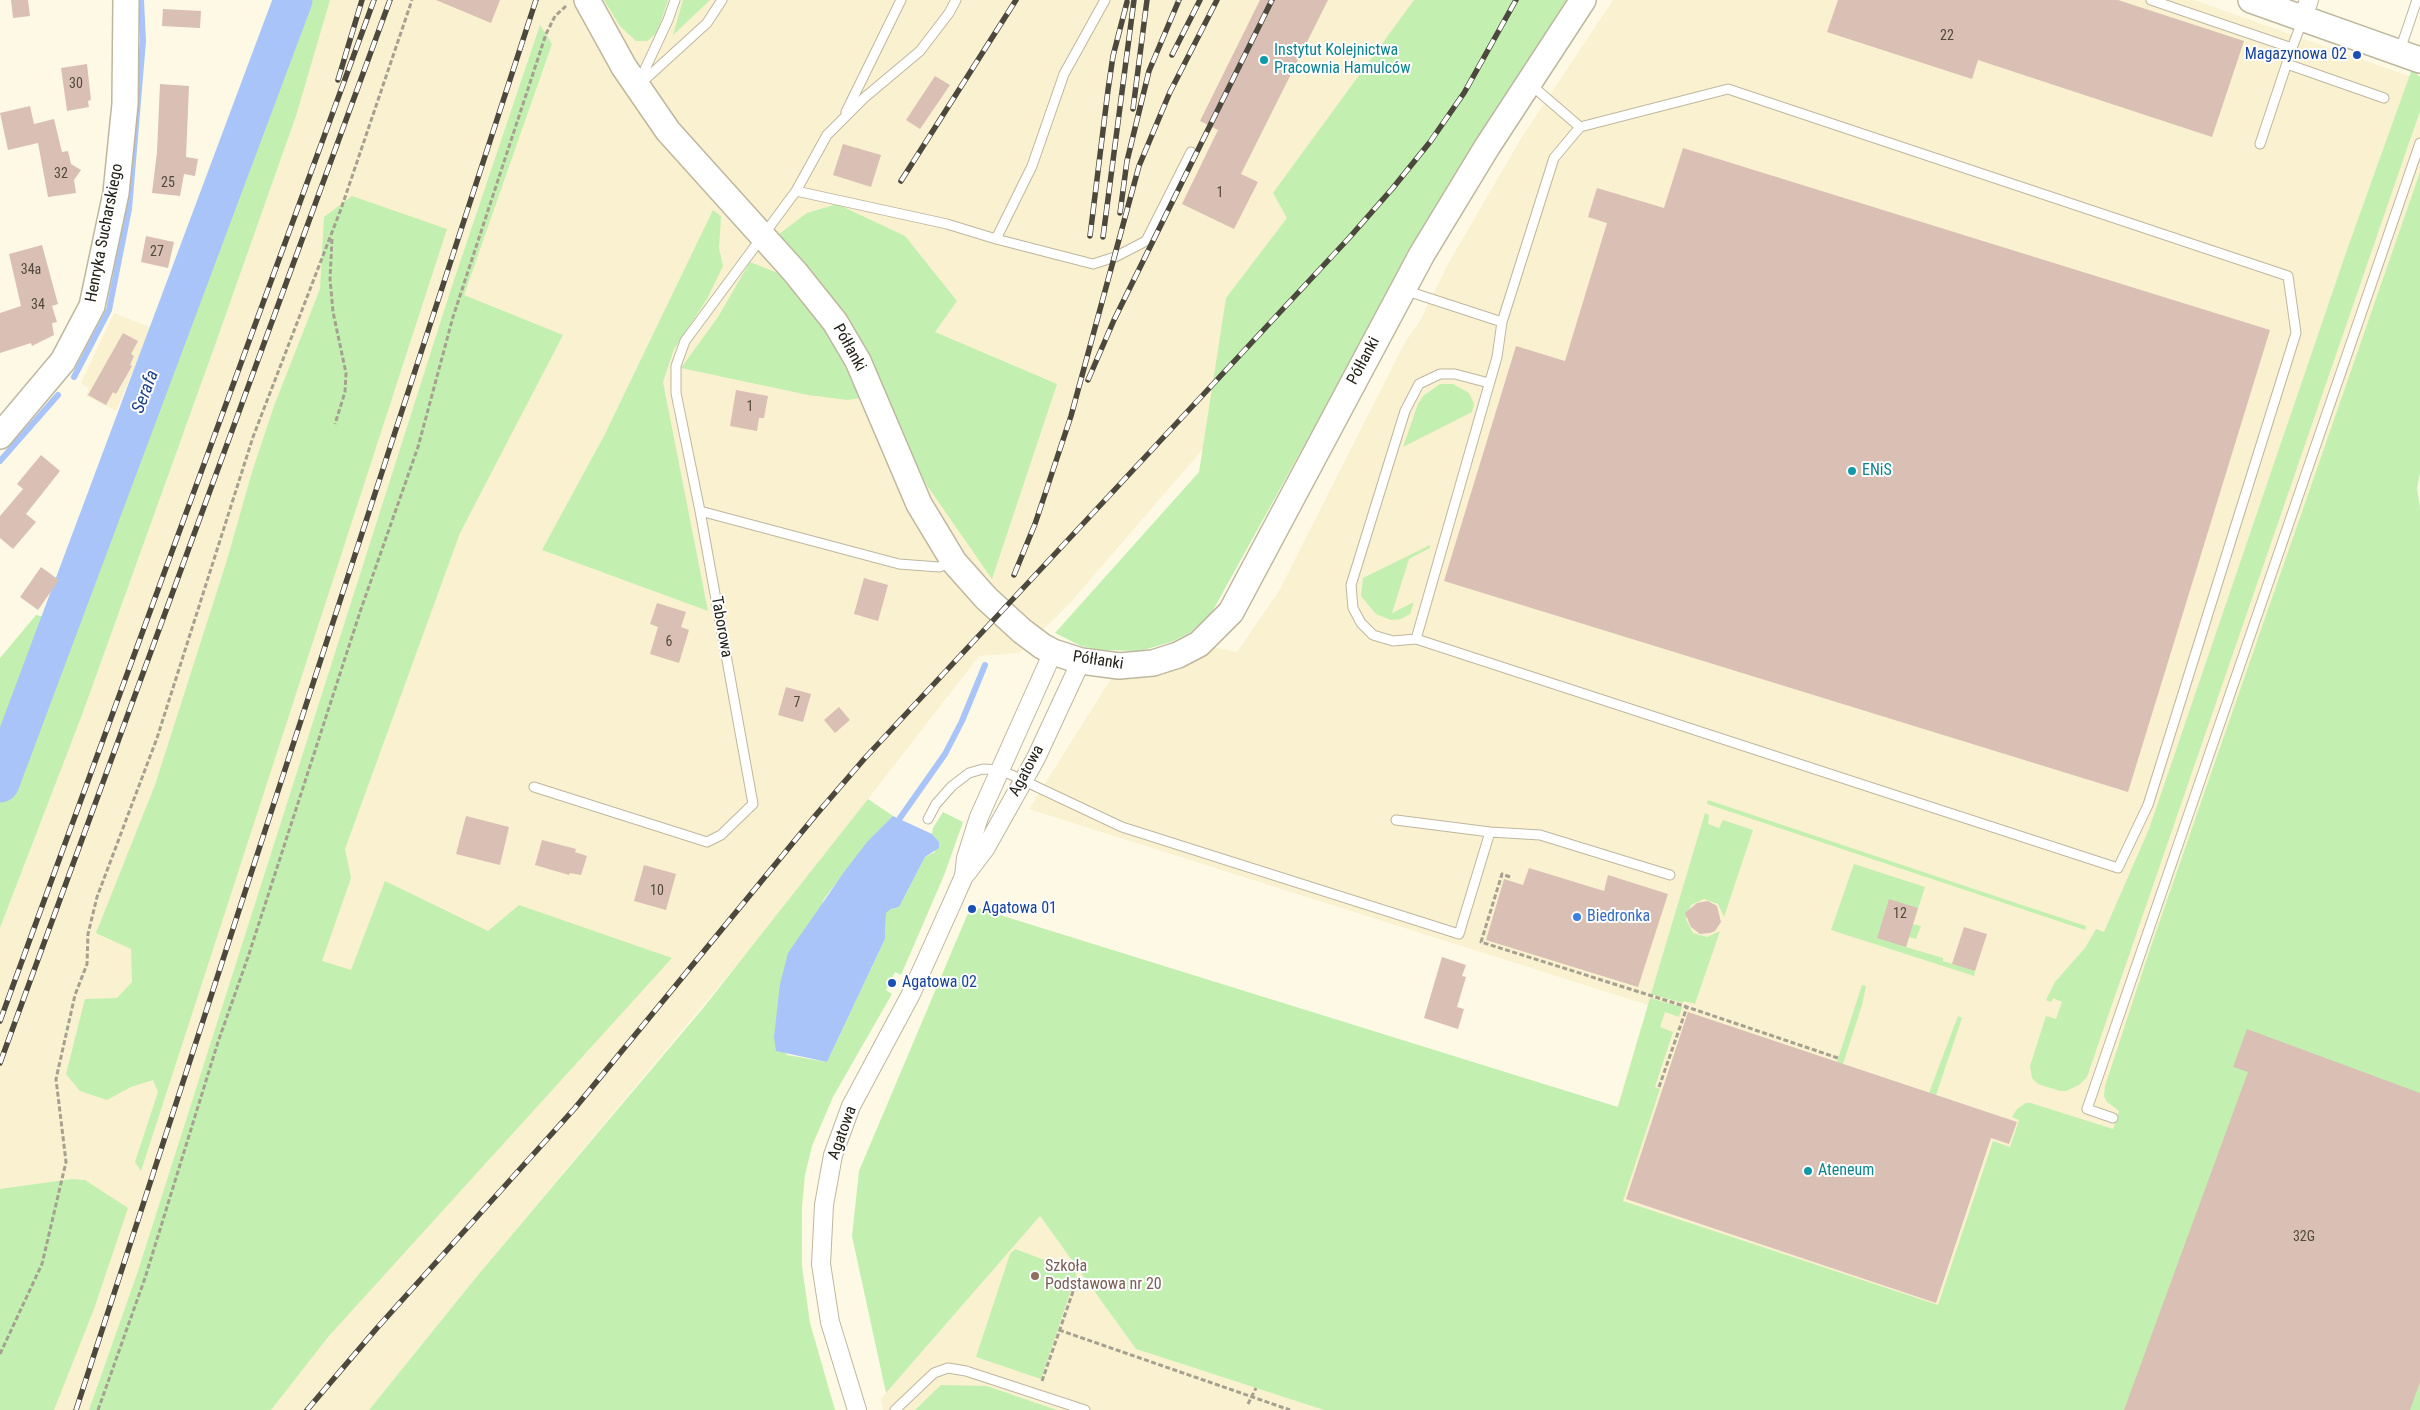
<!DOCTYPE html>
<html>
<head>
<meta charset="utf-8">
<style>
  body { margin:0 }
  canvas { display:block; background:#fef9e4 }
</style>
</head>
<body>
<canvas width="2420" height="1410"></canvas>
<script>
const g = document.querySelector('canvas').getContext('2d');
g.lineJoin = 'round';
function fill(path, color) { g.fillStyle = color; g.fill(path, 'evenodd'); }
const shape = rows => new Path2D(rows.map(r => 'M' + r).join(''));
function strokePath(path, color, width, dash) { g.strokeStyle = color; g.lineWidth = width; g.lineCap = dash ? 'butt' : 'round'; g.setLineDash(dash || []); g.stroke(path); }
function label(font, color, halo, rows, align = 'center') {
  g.font = font + ' "Roboto Condensed",sans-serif'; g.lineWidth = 4; g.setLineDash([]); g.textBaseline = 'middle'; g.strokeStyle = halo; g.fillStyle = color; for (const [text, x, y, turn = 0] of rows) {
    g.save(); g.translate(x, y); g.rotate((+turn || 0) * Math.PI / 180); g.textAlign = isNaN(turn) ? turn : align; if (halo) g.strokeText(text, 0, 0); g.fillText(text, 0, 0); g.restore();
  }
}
const built = shape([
  [325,0,1547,0,1427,189,1071,602,1019,653,979,656,771,924,478,1275,369,1410,0,1410,0,928,82,715,214,348,296,116],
  [1613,0,2194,0,2420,80,2420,172,2150,949,2107,1102,2119,1111,2113,1130,2031,1103,1964,1337,1585,1213,1648,1005,1029,809,1119,666,1199,644,1237,652,1279,591,1404,344,1421,319,1448,264,1522,137],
  [114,313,152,328,116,411,86,396,89,389,81,383],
  [1040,1216,1136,1349,1324,1410,1057,1410,987,1386,919,1406,915,1410,883,1410,881,1399]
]);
const green = shape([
  [277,0,330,0,296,116,214,348,82,715,0,928,0,658,36,615,51,618,163,338],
  [604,0,668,0,657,33,647,41,636,41,620,26],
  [683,0,710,0,673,35],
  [1414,0,1569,0,1391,288,1212,612,1191,632,1171,642,1140,651,1102,650,1081,646,1055,633,1199,472,1226,298,1287,218,1273,193],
  [540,25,552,44,464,295,563,335,460,533,345,849,351,878,322,961,351,970,385,881,488,931,519,905,672,958,328,1337,271,1410,89,1410,137,1274,451,289],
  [2412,69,2420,77,2420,111,2087,1077,2079,1085,2066,1091,2060,1091,2038,1084,2032,1078,2030,1066,2046,1016,2056,1019,2062,1002,2053,998,2051,1002,2046,1000,2055,982,2085,948,2096,929,2104,932,2149,829,2348,247],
  [2420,172,2420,473,2417,488,2420,507,2420,1410,1324,1410,1136,1349,1040,1216,886,1393,852,1236,859,1171,971,906,1618,1107,1650,998,1682,1007,1679,1017,1665,1012,1660,1027,1673,1032,1655,1087,1660,1089,1623,1201,1938,1305,1993,1141,2010,1147,2019,1120,2012,1117,2017,1109,2026,1103,2031,1103,2113,1129,2119,1111,2107,1102,2104,1096,2105,1086,2150,949],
  [352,196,447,229,141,1171,135,1162,158,1092,153,1080,131,1087,107,1100,80,1091,66,1074,85,999,117,998,132,982,131,949,96,933,155,785,227,560,252,472,274,406,320,289,324,217],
  [837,204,905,236,957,301,935,332,1057,384,992,579,926,484,869,360,832,302,779,234,807,213],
  [713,210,721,216,719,248,723,266,707,299,674,349,663,382,708,611,542,550,604,436],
  [750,262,778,273,829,333,860,398,848,400,808,395,681,368,718,317],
  [1440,384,1453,384,1469,393,1474,404,1472,412,1403,447,1418,404,1423,396],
  [1430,545,1430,548,1409,559,1392,613,1414,602,1410,614,1401,619,1391,620,1376,614,1361,596,1363,578],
  [868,799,893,816,867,843,824,899,778,1012,774,1037,787,1055,827,1062,885,939,886,913,891,909,899,907,925,857,935,852,936,838,932,834,933,828,943,812,963,822,945,873,911,952,901,975,895,972,886,990,892,994,833,1097,812,1146,805,1175,802,1206,802,1266,810,1323,835,1410,369,1410,478,1275,704,1007],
  [1708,800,2016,903,2086,926,2085,930,1707,804],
  [1705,813,1709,815,1708,824,1719,828,1723,820,1753,830,1724,917,1718,904,1704,899,1691,905,1686,919,1693,933,1707,937,1720,931,1695,1004,1684,1001,1683,1003,1651,994],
  [1854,864,1925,887,1913,924,1921,926,1916,939,1909,937,1906,947,1943,958,1943,961,1975,971,1974,976,1831,930],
  [1862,985,1866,986,1862,1005,1843,1064,1837,1062],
  [1958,1016,1962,1018,1936,1095,1929,1093],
  [72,1179,85,1180,128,1208,94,1309,54,1410,0,1410,0,1189],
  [1015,1249,1077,1272,1041,1379,976,1357,1010,1254],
  [941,1385,987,1386,1057,1410,915,1410]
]);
const water = shape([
  [893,816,932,834,939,842,939,848,925,857,899,907,891,909,886,913,885,939,827,1062,776,1051,774,1037,780,984,788,953,844,872,867,842]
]);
const stream = shape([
  [74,377,109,310,129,209,143,41,141,0],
  [0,461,58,395],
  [900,818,945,754,962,721,985,665]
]);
const river = shape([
  [0,783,293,0]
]);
const building = shape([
  [11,0,28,0,30,16,13,18],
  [436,0,500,0,491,23],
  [1260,0,1328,0,1241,174,1258,182,1234,229,1182,204,1218,130,1200,121],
  [1838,0,2118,0,2244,41,2212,137,1978,60,1972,79,1827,32],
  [163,9,201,11,200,28,162,26],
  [87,64,91,100,88,101,89,107,67,111,61,68],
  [935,76,950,85,920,129,906,120],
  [160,84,189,86,186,157,198,159,195,176,184,174,180,196,152,193,157,152],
  [30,106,34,124,54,119,62,152,68,151,71,164,81,170,74,180,76,193,48,197,38,143,8,150,0,113],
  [843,144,881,155,871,187,833,175],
  [1683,148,2270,330,2128,792,1444,581,1516,346,1565,361,1607,223,1588,217,1597,188,1664,208],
  [146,236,174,242,168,268,141,262],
  [42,245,58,304,52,306,57,322,52,323,54,335,32,346,31,343,0,353,0,313,21,306,9,254],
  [123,333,138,341,131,354,134,356,130,365,132,366,116,394,113,392,106,405,88,395],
  [736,390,768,396,764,418,759,418,757,431,730,426],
  [41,455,60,471,26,514,36,522,13,549,0,538,0,516,23,489,17,484],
  [41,567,59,580,38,610,20,597],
  [864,578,888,585,878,621,854,614],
  [657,603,686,612,681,627,689,630,679,663,650,654,658,627,650,624],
  [786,687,811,694,803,722,778,715],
  [839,707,850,720,835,733,824,720],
  [466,816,509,827,500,865,456,854],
  [542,840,576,849,575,852,587,856,581,875,570,873,569,875,535,865],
  [644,865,676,874,666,910,634,901],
  [1529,868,1604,891,1608,875,1668,894,1638,987,1486,940,1504,879,1523,885],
  [1889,899,1918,908,1906,947,1877,938],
  [1708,901,1717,906,1721,922,1715,931,1710,933,1700,934,1691,927,1685,913,1697,903],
  [1964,927,1987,934,1975,971,1952,964],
  [1442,957,1466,965,1462,976,1466,977,1457,1007,1464,1009,1458,1029,1424,1018],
  [1688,1012,2017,1122,2009,1144,1991,1138,1936,1303,1626,1199],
  [2247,1029,2420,1093,2420,1382,2410,1410,2124,1410,2248,1072,2233,1067]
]);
const path = shape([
  [332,239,330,279,333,312,346,373,345,392,335,424],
  [1510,877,1502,874,1481,942,1687,1007,1838,1058],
  [1659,1087,1687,1007],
  [1059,1330,1290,1410],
  [0,1354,42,1264,66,1162,56,1079,75,995,87,964,88,934,97,897,157,738,253,437,341,209,412,0],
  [1042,1381,1078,1277],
  [1248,1404,1256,1388],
  [98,1410,145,1278,218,1042,248,957,361,609,418,447,453,317,546,34,555,16,566,6]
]);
const lane = shape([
  [2151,0,2292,48,2303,19],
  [2400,50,2417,0],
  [2287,64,2384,98],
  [639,82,668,20,675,0],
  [1530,84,1580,127],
  [639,85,707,23,722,0],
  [846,112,901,0],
  [2260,144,2292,48],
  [796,191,947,224,996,239,1093,264,1115,257,1146,241,1191,152],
  [996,239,1032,166,1064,74,1105,0],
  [1404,290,1502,322,1554,158,1580,127,1728,89,2288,276,2296,333,2148,805,2118,868,1416,639,1497,357,1502,322],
  [700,511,899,564,939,567,952,562],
  [1416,639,1393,641,1373,635,1361,623,1353,608,1351,585,1405,411,1419,384,1440,374,1455,374,1489,383],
  [534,787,707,842,721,835,753,804,700,511,676,393,676,366,685,341,796,191,827,135,864,98,920,51,949,13,956,0],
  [928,819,936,804,952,786,969,773,983,769,1001,770,1122,827,1459,934,1490,832],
  [1396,820,1490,832,1540,835,1670,875],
  [2113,1118,2087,1109,2420,143],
  [895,1410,934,1373,948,1368,966,1371,1085,1410]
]);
const street = shape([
  [2303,18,2309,0],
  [966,874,985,849,1036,758,1081,661],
  [857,1410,830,1322,821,1264,824,1205,833,1155,851,1106,911,994,953,901,964,876,966,858,979,817,1053,652]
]);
const secondary = shape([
  [587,0,624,67,668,131,795,272,835,322,858,361,919,504,954,562,986,598,1022,631,1042,646,1053,652,1081,661,1119,666,1153,663,1178,655,1199,644,1231,612,1422,254,1487,147,1583,0],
  [2251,0,2420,60],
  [0,436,63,361,92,306,116,193,125,104,126,0]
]);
const rail = shape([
  [1172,55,1200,0],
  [338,80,362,0],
  [1133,109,1147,0],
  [901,181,1016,0],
  [1120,213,1127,161,1149,71,1179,0],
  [1090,236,1108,90,1113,56,1127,2],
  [1103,237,1134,0],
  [1088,380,1114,320,1272,0],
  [1014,575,1035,524,1071,416,1139,166,1170,92,1217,0],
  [0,1021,374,0],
  [0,1063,390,0],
  [76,1410,536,0],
  [307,1410,377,1328,575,1108,815,816,865,758,1349,238,1392,189,1430,142,1464,93,1516,0]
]);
const markers = [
  [2357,55,5,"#1a4fb4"],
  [1264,60,5,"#0f9aa8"],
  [1852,471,5,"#0f9aa8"],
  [972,909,5,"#1a4fb4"],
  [1577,917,5,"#3f7fe0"],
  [892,983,5,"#1a4fb4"],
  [1808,1171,5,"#0f9aa8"],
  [1035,1276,5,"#8d6e63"]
];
const numberNames = [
  ["22",1947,36],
  ["30",76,84],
  ["32",61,174],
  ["25",168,183],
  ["1",1220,193],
  ["27",157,252],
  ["34a",31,270],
  ["34",38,305],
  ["1",750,407],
  ["6",669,642],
  ["7",797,703],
  ["10",657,891],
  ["12",1900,914],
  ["32G",2304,1237]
];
const cultureNames = [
  ["Instytut Kolejnictwa",1274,51],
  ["Pracownia Hamulców",1274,69],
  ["ENiS",1862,471],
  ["Ateneum",1818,1171]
];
const transitNames = [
  ["Magazynowa 02",2347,55,"right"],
  ["Agatowa 01",982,909],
  ["Agatowa 02",902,983]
];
const streetNames = [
  ["Henryka Sucharskiego",105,233,-79],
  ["Półłanki",849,348,61],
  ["Półłanki",1364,361,-62],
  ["Taborowa",721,627,80],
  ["Półłanki",1098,661,9],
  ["Agatowa",1027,771,-62],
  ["Agatowa",843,1133,-70]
];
const shopNames = [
  ["Biedronka",1587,917]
];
const educationNames = [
  ["Szkoła",1045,1267],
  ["Podstawowa nr 20",1045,1285]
];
const waterNames = [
  ["Serafa",146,392,-69]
];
fill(built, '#f9f1cf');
fill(green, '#c3f0b1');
fill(water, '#a9c4f8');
strokePath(stream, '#a9c4f8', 6);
strokePath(river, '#a9c4f8', 39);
fill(building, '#dabfb5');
strokePath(lane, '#beb79f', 11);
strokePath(street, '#beb79f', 20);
strokePath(secondary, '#beb79f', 28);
strokePath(path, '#a5a090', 3, [5, 2.5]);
strokePath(lane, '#fff', 9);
strokePath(street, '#fff', 18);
strokePath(secondary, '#fff', 25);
strokePath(rail, '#4c483d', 5.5);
strokePath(rail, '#fff', 4, [11]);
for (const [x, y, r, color] of markers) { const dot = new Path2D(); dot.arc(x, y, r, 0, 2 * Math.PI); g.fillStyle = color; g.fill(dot); strokePath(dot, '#fff', 2); }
label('14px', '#51483e', null, numberNames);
label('16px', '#0d838f', '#fff', cultureNames, 'left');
label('16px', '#164399', '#fff', transitNames, 'left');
label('16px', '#232017', '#fff', streetNames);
label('16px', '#366cbe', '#fff', shopNames, 'left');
label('16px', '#785e54', '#fff', educationNames, 'left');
label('italic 18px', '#1e4089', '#fff', waterNames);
</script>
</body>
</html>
